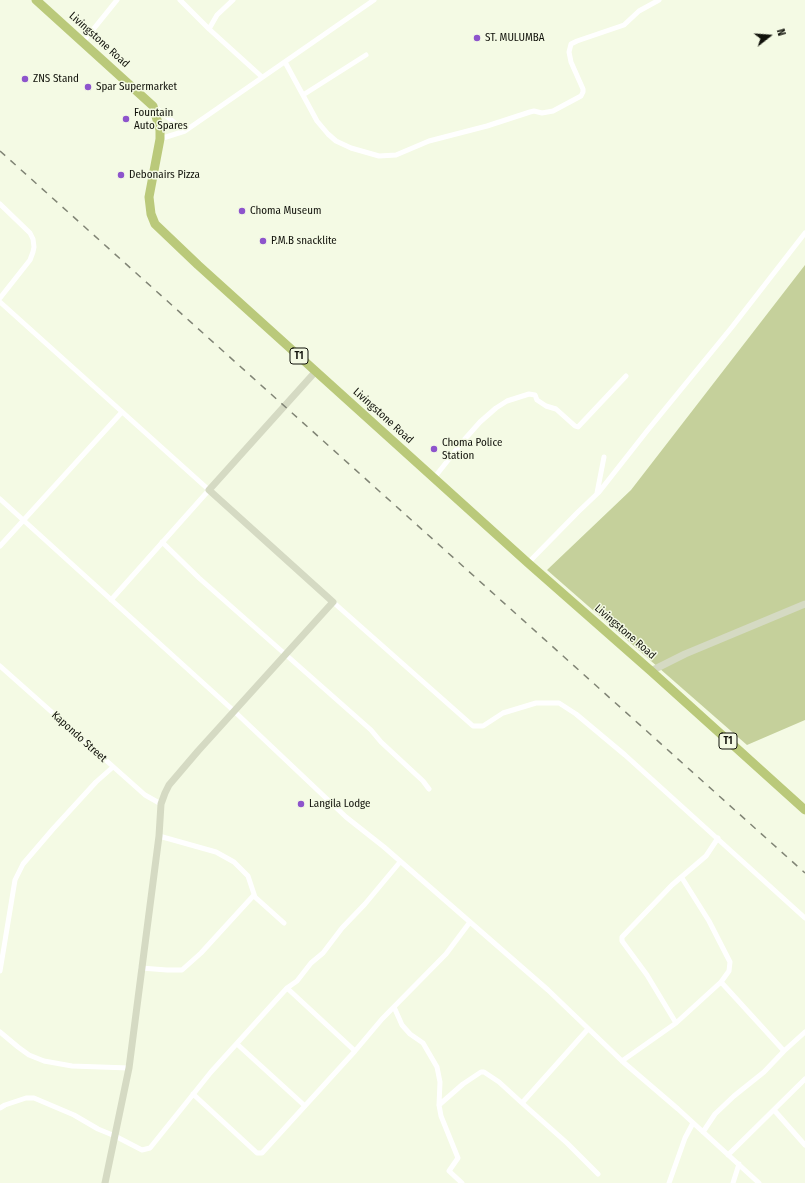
<!DOCTYPE html>
<html>
<head>
<meta charset="utf-8">
<style>
  body { margin:0 }
  #map { position:relative; width:805px; height:1183px; overflow:hidden; background:#f4fae4; font-family:"Fira Sans Condensed",sans-serif }
  canvas { display:block }
  .north { position:absolute; left:749px; top:16px; width:40px; height:40px; -webkit-text-stroke:3px #f4fae4; paint-order:stroke; rotate:73deg; font-size:11px; font-weight:700; line-height:16px; text-align:center; color:#11120b }
  .north::after { content:''; display:block; margin:auto; width:14px; height:18px; background:#11120b; clip-path:polygon(50% 0,100% 100%,50% 72%,0 100%) }
</style>
</head>
<body>
<div id="map">
<canvas width="805" height="1183"></canvas>
<div class="north">N</div>
</div>
<script>
const g = document.querySelector('canvas').getContext('2d');
g.lineJoin = 'round';
function fill(path, color) { g.fillStyle = color; g.fill(path, 'evenodd'); }
const shape = rows => new Path2D(rows.map(r => 'M' + r).join(''));
function strokePath(path, color, width, dash) { g.strokeStyle = color; g.lineWidth = width; g.lineCap = dash ? 'butt' : 'round'; g.setLineDash(dash || []); g.stroke(path); }
function label(font, color, halo, rows, align = 'center') {
  g.font = font + ' "Fira Sans Condensed",sans-serif'; g.lineWidth = 3; g.setLineDash([]); g.textBaseline = 'middle'; g.strokeStyle = halo; g.fillStyle = color; for (const [text, x, y, turn = 0] of rows) {
    g.save(); g.translate(x, y); g.rotate((+turn || 0) * Math.PI / 180); g.textAlign = isNaN(turn) ? turn : align; if (halo) g.strokeText(text, 0, 0); g.fillText(text, 0, 0); g.restore();
  }
}
const green = shape([
  [805,265,805,720,747,745,547,570,631,490]
]);
const street = shape([
  [180,0,209,29,262,77],
  [209,29,217,15,233,0],
  [83,42,117,0],
  [285,62,317,121,328,134,336,141,351,148,379,156,396,155,429,141,487,126,530,112,534,111,542,113,553,111,581,96,583,92,583,89,571,62,569,52,571,44,577,41,624,25,639,11,659,0],
  [303,95,366,55],
  [155,107,185,131,160,139],
  [185,131,374,0],
  [0,204,30,233,33,239,34,247,33,252,30,260,0,298],
  [0,302,209,490,111,600],
  [434,478,464,440,480,422,496,408,507,401,529,394,535,395,537,400,546,406,556,409,575,426,578,427,626,376],
  [597,493,604,457],
  [0,499,234,711,346,817,384,847,548,990,622,1061,678,1109,759,1183],
  [162,542,199,578,371,730,381,742,423,781,429,789],
  [0,546,122,412],
  [528,563,578,512,599,492,647,431,732,327,805,233],
  [333,602,473,726,483,726,503,713,536,703,559,703,576,714,625,755,805,918],
  [0,666,145,795,161,804],
  [159,836,216,852,234,862,248,876,255,897,284,923],
  [682,878,709,921,730,962,729,971,721,982],
  [141,968,167,970,182,970,201,953,254,895],
  [0,971,15,880,23,864,53,829,96,782,113,767],
  [287,988,355,1051],
  [394,1007,402,1025,410,1034,423,1043,437,1067,440,1082,439,1105,441,1116,458,1158,449,1171,462,1183],
  [676,1023,647,975,622,941,622,937,672,885,706,856,718,838],
  [588,1029,522,1103,567,1143,598,1174],
  [0,1032,18,1047,29,1055,44,1061,72,1066,129,1068],
  [237,1044,305,1106],
  [622,1061,676,1023,721,982,784,1051],
  [193,1094,257,1153,262,1153,355,1051,382,1019,446,954,470,922],
  [439,1105,463,1084,481,1072,484,1072,499,1082,522,1103],
  [0,1108,5,1105,26,1098,34,1098,74,1115,98,1129,115,1136,142,1150,150,1148,211,1072,287,988,297,981,311,963,323,953,342,928,365,904,400,862],
  [774,1110,805,1145],
  [703,1132,715,1114,734,1096,764,1072,784,1051,805,1032],
  [728,1155,805,1079],
  [669,1183,685,1138,693,1123],
  [733,1183,739,1164]
]);
const secondary = shape([
  [651,671,685,654,805,604],
  [105,1183,129,1068,159,836,161,804,165,793,169,785,198,751,333,602,209,490,316,371]
]);
const highway = shape([
  [36,0,153,106,160,130,160,139,149,197,151,214,155,224,198,265,528,563,651,671,805,810]
]);
const rail = shape([
  [0,151,805,873]
]);
const markers = [
  [477,38,4,"#8d54cc"],
  [25,79,4,"#8d54cc"],
  [88,87,4,"#8d54cc"],
  [126,119,4,"#8d54cc"],
  [121,175,4,"#8d54cc"],
  [242,211,4,"#8d54cc"],
  [263,241,4,"#8d54cc"],
  [434,449,4,"#8d54cc"],
  [301,804,4,"#8d54cc"]
];
const shields = [
  [299,356,18],
  [728,741,18]
];
const shieldNames = [
  ["T1",299,356],
  ["T1",728,741]
];
const poiNames = [
  ["ST. MULUMBA",485,38],
  ["ZNS Stand",33,79],
  ["Spar Supermarket",96,87],
  ["Fountain",134,113],
  ["Auto Spares",134,126],
  ["Debonairs Pizza",129,175],
  ["Choma Museum",250,211],
  ["P.M.B snacklite",271,241],
  ["Choma Police",442,443],
  ["Station",442,456],
  ["Langila Lodge",309,804]
];
const streetNames = [
  ["Livingstone Road",99,40,42],
  ["Livingstone Road",383,416,42],
  ["Livingstone Road",625,632,41],
  ["Kapondo Street",79,737,42]
];
fill(green, '#c5d09b');
strokePath(street, '#fff', 5);
strokePath(secondary, '#d5dac3', 7);
strokePath(highway, '#bac97a', 9);
strokePath(rail, '#808475', 1.5, [7, 7]);
for (const [x, y, r, color] of markers) { const dot = new Path2D(); dot.arc(x, y, r, 0, 2 * Math.PI); g.fillStyle = color; g.fill(dot); strokePath(dot, '#f4fae4', 1.5); }
for (const [x, y, w] of shields) { const box = new Path2D(); box.roundRect(x - w / 2, y - 8, w, 16, 3); g.fillStyle = '#f4fae4'; g.fill(box); strokePath(box, '#11120b', 1); }
label('bold 10px', '#11120b', null, shieldNames);
label('11px', '#11120b', '#f4fae4', poiNames, 'left');
label('11px', '#11120b', '#f4fae4', streetNames);
</script>
</body>
</html>
